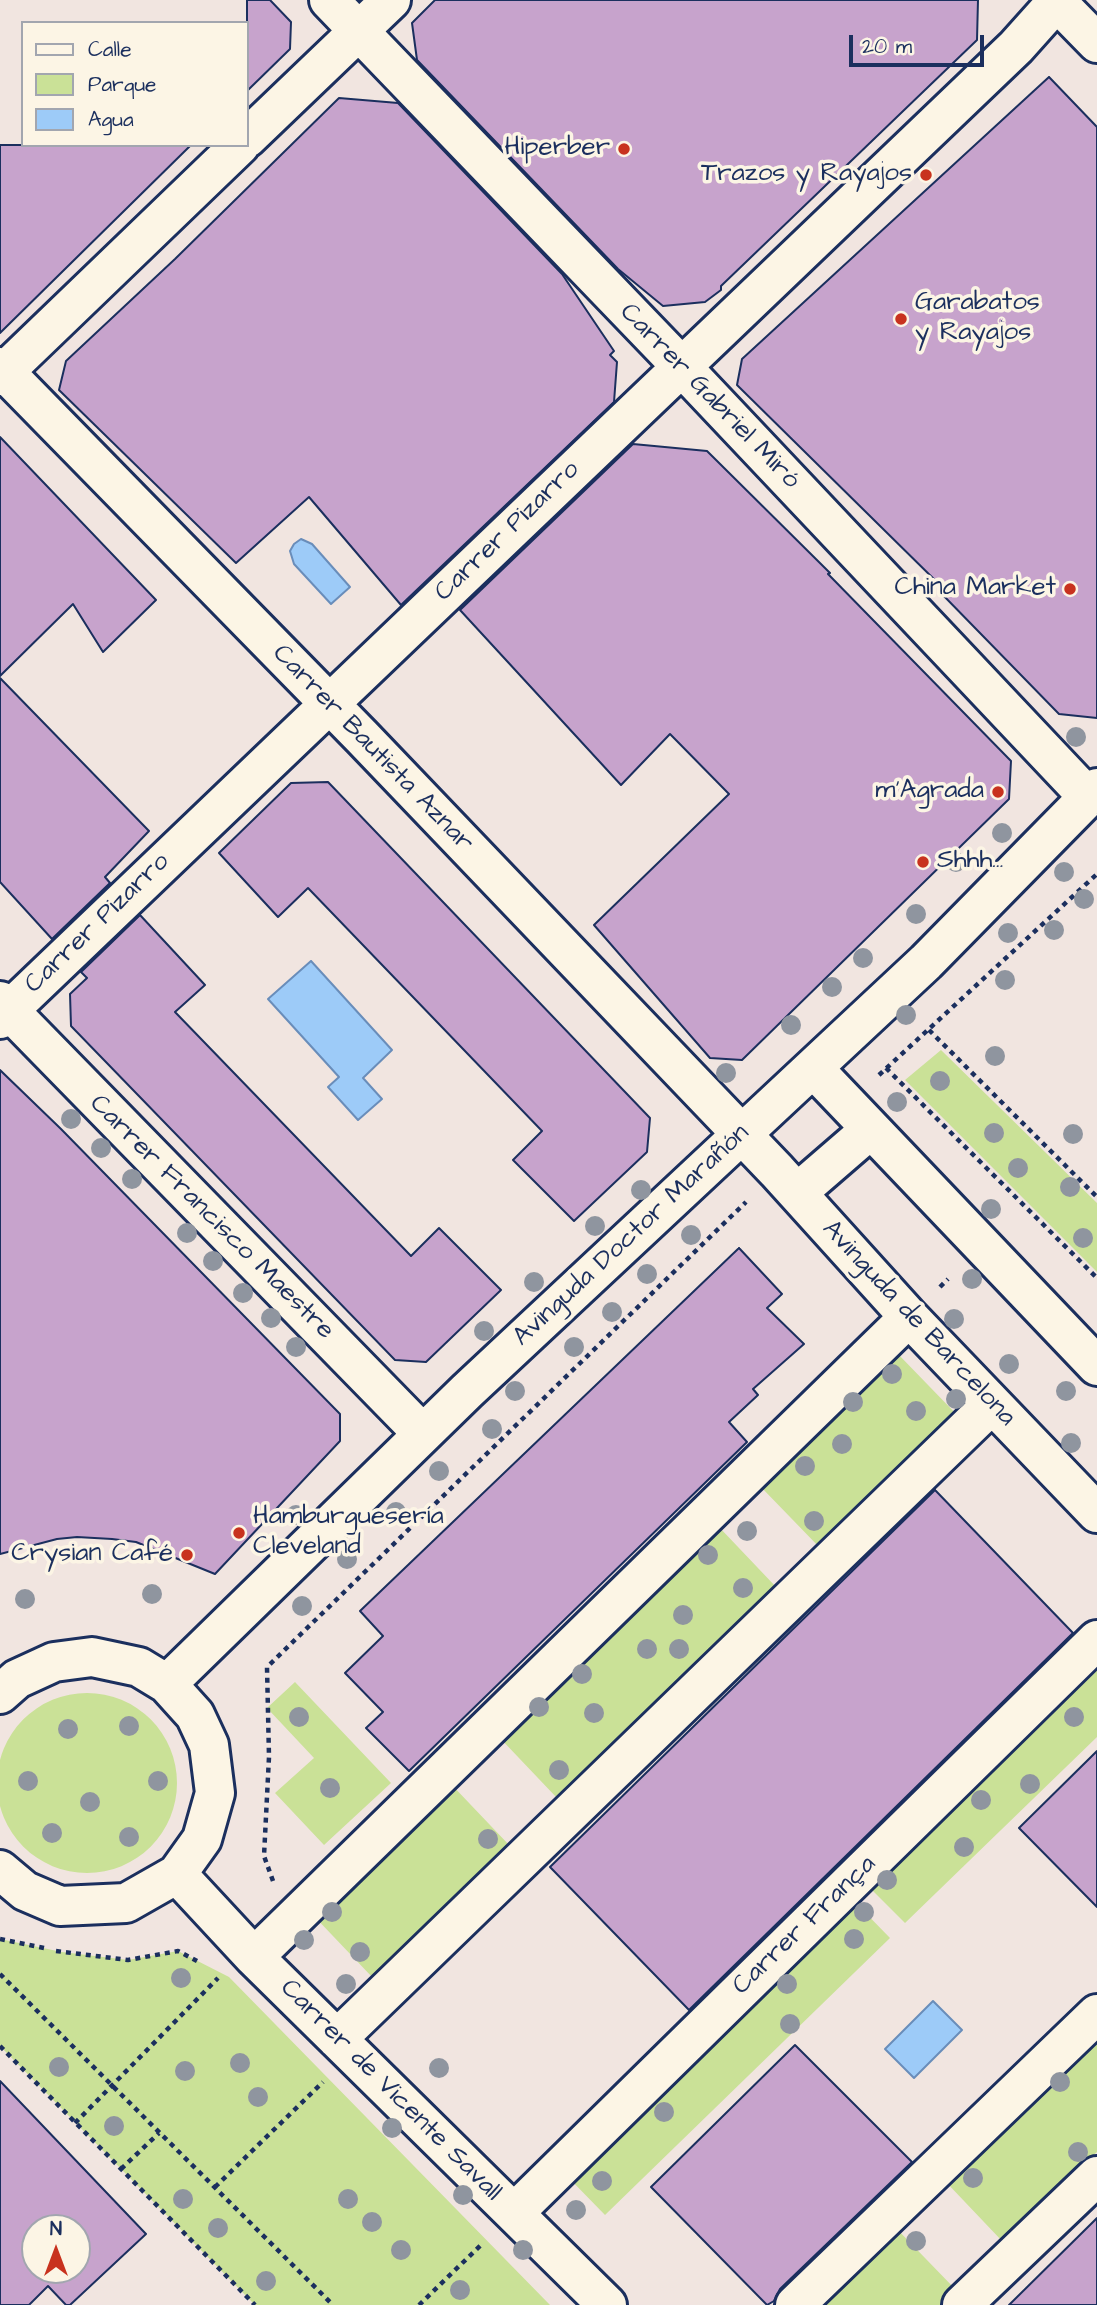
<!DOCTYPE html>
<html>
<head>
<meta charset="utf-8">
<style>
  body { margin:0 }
  #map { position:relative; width:1097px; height:2305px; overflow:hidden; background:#f1e5e0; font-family:"Architects Daughter",sans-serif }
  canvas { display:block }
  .legend { position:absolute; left:21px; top:21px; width:228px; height:126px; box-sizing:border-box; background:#fcf5e5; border:2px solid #a2a6af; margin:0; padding:9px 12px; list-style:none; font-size:21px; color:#1b2f5e }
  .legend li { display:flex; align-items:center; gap:14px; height:35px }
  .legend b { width:35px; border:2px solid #a2a6af }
  .north { position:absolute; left:21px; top:2214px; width:70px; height:70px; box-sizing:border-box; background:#fcf5e5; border:2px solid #a2a6af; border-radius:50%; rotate:0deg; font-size:19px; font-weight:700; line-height:28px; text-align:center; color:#1b2f5e }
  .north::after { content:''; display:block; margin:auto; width:24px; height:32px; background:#c8321e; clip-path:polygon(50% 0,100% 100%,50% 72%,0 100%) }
  .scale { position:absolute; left:849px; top:35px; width:135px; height:32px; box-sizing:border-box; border:4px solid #1b2f5e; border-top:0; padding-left:9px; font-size:21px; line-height:24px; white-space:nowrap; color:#1b2f5e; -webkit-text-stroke:5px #fcf5e5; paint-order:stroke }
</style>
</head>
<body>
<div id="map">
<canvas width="1097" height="2305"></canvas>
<ul class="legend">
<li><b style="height:9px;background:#fcf5e5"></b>Calle</li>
<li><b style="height:19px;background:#cae197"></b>Parque</li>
<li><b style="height:19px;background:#9dcbf8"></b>Agua</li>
</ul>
<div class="north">N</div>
<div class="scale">20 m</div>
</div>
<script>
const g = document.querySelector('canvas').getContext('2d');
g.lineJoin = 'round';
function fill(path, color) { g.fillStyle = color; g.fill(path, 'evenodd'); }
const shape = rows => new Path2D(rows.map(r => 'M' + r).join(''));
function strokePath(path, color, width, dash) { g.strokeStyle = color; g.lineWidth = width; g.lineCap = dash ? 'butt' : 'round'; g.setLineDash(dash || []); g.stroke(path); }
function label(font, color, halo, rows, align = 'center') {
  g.font = font + ' "Architects Daughter",sans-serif'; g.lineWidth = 7; g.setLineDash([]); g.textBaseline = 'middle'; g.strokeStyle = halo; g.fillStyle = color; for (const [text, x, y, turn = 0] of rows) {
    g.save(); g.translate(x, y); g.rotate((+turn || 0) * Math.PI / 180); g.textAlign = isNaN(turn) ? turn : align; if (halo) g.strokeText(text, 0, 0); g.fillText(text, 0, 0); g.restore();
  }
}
const green = shape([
  [941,1050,1097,1203,1097,1272,905,1080],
  [898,1354,959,1417,821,1549,760,1486],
  [719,1527,777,1588,557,1798,499,1737],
  [1097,1657,1097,1737,905,1923,865,1883],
  [295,1682,391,1783,324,1845,275,1793,314,1758,267,1708],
  '-3 1783a90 90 0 1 1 180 0a90 90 0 1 1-180 0Z',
  [450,1783,510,1846,373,1978,312,1914],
  [851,1898,890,1938,605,2215,566,2175],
  [0,1939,62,1952,128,1960,178,1951,229,1977,550,2305,255,2305,0,2046],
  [1097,2035,1097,2152,1003,2242,945,2181],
  [895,2227,956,2290,940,2305,814,2305]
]);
const water = shape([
  [301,539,312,544,350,587,331,604,294,564,290,551,294,544,301,539],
  [311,961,392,1050,363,1078,382,1099,358,1120,328,1087,339,1077,268,999,311,961],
  [933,2001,962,2030,914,2078,885,2049,933,2001]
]);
const building = shape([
  [247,0,270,0,291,22,290,49,247,91,247,0],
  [435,0,978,0,977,40,721,286,721,290,705,302,663,306,618,269,417,60,412,23,435,0],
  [1049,77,1097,127,1097,718,1059,714,939,591,943,588,737,385,742,359,1049,77],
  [339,98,398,103,562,274,614,351,610,355,617,362,614,402,401,605,309,497,236,563,59,390,66,361,175,259,339,98],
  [0,145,191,145,0,333,0,145],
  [0,437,156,600,103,652,73,604,0,676,0,437],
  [633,444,707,451,830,573,828,574,1011,761,1009,799,742,1060,710,1058,594,925,729,794,670,734,621,785,460,610,633,444],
  [0,678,149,831,105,877,110,883,52,939,0,882,0,678],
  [328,782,650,1118,647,1152,574,1221,513,1160,542,1131,308,888,278,917,219,853,291,783,328,782],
  [140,915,205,985,175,1012,411,1256,439,1228,501,1290,426,1362,395,1360,71,1026,70,994,87,978,81,972,140,915],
  [0,1070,61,1129,340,1414,340,1441,215,1574,136,1542,112,1539,77,1537,57,1539,0,1554,0,1070],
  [739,1248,782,1294,767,1308,804,1344,753,1389,758,1395,729,1422,747,1442,409,1771,366,1728,383,1712,345,1673,383,1636,360,1611,739,1248],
  [935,1490,1073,1633,689,2010,550,1867,935,1490],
  [1097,1751,1097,1907,1019,1828,1097,1751],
  [795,2045,912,2162,780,2289,774,2301,767,2305,651,2187,795,2045],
  [0,2081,146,2234,70,2305,66,2305,48,2286,29,2305,0,2305,0,2081],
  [35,2228,77,2228,77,2270,35,2270,35,2228],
  [1097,2218,1097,2305,1009,2305,1097,2218]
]);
const path = shape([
  [929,1030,1097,1197],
  [886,1068,1097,1278],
  [879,1075,1097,874],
  [940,1287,948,1279],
  [273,1881,264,1856,269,1757,267,1667,746,1202],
  [0,1939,44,1948],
  [56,1951,128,1960,178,1951,197,1961],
  [0,1974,333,2305],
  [0,2046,255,2305],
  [75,2123,218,1978],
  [121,2169,159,2133],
  [215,2187,323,2082],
  [419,2305,483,2243]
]);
const minor = shape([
  [329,0,681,366,1088,797],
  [247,138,391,0],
  [0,367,362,737,777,1171,909,1317,1097,1513],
  [0,376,240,145],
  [0,1001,423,1434],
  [0,1019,1016,47,1058,0],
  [813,1068,1097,1366],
  [797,1193,871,1129],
  [167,1684,467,1391,926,962,1097,788],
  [0,1694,17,1679,54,1662,92,1657,139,1667,167,1684,195,1715,209,1745,215,1793,202,1839,177,1874,126,1903,60,1906,25,1891,0,1870],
  [177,1874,254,1957,607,2305],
  [254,1957,909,1317],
  [337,2039,992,1404],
  [514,2213,1097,1640],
  [795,2305,1097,2014],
  [962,2305,1097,2176]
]);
const major = shape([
  [1055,0,1097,43]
]);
const trees = [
  [1076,737],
  [1002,833],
  [956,862],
  [1064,872],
  [1084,899],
  [916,914],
  [1054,930],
  [1008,933],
  [863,958],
  [1005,980],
  [832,987],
  [906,1015],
  [791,1025],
  [995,1056],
  [726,1073],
  [940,1081],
  [897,1102],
  [71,1119],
  [994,1133],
  [1073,1134],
  [101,1148],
  [1018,1168],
  [132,1179],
  [1070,1187],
  [641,1190],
  [991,1209],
  [595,1226],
  [187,1233],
  [691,1235],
  [1083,1238],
  [213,1261],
  [647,1274],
  [972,1279],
  [534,1282],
  [243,1293],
  [612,1312],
  [271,1318],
  [954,1319],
  [484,1331],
  [296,1347],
  [574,1347],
  [1009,1364],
  [892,1374],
  [515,1391],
  [1066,1391],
  [956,1399],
  [853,1402],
  [916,1411],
  [492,1429],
  [1071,1443],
  [842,1444],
  [805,1466],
  [439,1471],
  [396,1512],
  [296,1515],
  [814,1521],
  [747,1531],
  [708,1555],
  [347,1559],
  [743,1588],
  [152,1594],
  [25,1599],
  [302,1606],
  [683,1615],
  [647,1649],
  [679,1649],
  [582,1674],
  [539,1707],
  [594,1713],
  [299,1717],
  [1074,1717],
  [129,1726],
  [68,1729],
  [559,1770],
  [28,1781],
  [158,1781],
  [1030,1784],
  [330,1788],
  [981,1800],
  [90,1802],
  [52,1833],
  [129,1837],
  [488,1839],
  [964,1847],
  [887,1880],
  [332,1912],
  [864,1912],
  [854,1939],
  [304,1940],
  [360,1952],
  [181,1978],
  [346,1984],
  [787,1984],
  [790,2024],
  [240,2063],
  [59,2067],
  [439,2068],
  [185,2071],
  [1060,2082],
  [258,2097],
  [664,2112],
  [114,2126],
  [392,2128],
  [1078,2152],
  [973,2178],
  [602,2181],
  [463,2195],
  [183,2199],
  [348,2199],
  [576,2210],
  [372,2222],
  [218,2228],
  [916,2241],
  [401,2250],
  [523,2250],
  [266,2281],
  [460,2290]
];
const markers = [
  [624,149,7,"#c8321e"],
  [926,175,7,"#c8321e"],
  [901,319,7,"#c8321e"],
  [1070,589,7,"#c8321e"],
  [998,792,7,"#c8321e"],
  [923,862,7,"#c8321e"],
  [239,1533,7,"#c8321e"],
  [187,1555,7,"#c8321e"]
];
const poiNames = [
  ["Hiperber",610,149],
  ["Trazos y Rayajos",912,175],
  ["Garabatos",915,304,"left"],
  ["y Rayajos",915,334,"left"],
  ["China Market",1056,589],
  ["m'Agrada",984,792],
  ["Shhh...",937,862,"left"],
  ["Hamburguesería",253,1518,"left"],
  ["Cleveland",253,1548,"left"],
  ["Crysian Café",173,1555]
];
const streetNames = [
  ["Carrer Gabriel Miró",709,397,46],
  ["Carrer Pizarro",508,532,-44],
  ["Carrer Bautista Aznar",372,749,46],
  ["Carrer Pizarro",98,924,-44],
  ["Carrer Francisco Maestre",211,1218,45],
  ["Avinguda Doctor Marañón",632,1236,-43],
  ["Avinguda de Barcelona",918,1324,47],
  ["Carrer França",805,1926,-44],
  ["Carrer de Vicente Savall",390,2091,45]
];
fill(green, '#cae197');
fill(water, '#9dcbf8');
strokePath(water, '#698dba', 2);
fill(building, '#c7a3cc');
strokePath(building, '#1b2f5e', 2);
strokePath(minor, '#1b2f5e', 44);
strokePath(major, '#1b2f5e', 44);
strokePath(path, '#1b2f5e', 4.5, [5, 5]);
strokePath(minor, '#fcf5e5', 38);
strokePath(major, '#fcf5e5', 38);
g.fillStyle = '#8f959f';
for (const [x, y] of trees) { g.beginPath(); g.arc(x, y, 10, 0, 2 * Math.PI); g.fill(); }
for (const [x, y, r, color] of markers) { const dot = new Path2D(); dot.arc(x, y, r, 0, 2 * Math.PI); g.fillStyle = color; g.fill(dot); strokePath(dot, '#fcf5e5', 2.5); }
label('26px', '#1b2f5e', '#fcf5e5', poiNames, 'right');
label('26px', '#1b2f5e', '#fcf5e5', streetNames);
</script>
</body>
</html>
